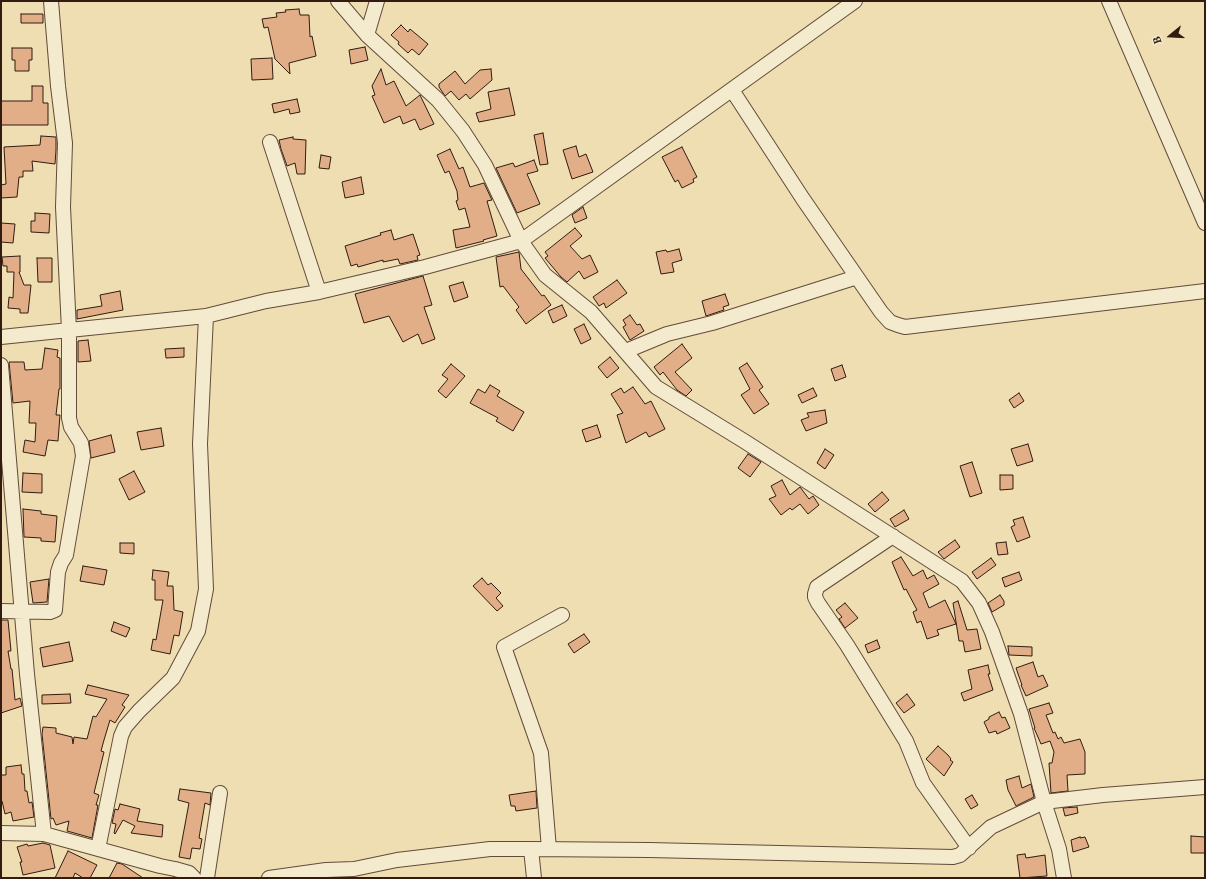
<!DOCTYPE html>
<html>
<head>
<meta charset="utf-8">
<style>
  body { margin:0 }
  #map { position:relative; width:1206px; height:879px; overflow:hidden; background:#eedeb2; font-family:Vollkorn,serif }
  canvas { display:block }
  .frame { position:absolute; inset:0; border:2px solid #321b11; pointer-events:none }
  .north { position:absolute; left:1150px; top:16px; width:40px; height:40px; -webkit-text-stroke:3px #f4eacd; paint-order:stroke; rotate:252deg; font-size:11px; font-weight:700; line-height:16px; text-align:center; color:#321b11 }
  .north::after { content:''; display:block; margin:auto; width:14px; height:18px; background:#321b11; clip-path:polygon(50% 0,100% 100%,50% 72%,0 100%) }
</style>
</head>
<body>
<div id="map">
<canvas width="1206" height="879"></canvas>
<div class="frame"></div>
<div class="north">B</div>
</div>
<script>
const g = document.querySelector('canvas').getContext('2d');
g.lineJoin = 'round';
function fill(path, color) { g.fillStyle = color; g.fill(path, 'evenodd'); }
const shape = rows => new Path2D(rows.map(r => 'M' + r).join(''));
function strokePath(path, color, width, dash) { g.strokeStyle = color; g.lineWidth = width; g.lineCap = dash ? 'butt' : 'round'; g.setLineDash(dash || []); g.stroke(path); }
const building = shape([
  [299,9,300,15,309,15,310,37,312,36,316,56,289,63,290,74,275,59,268,27,264,28,262,19,277,17,276,13,286,12,285,10,299,9],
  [21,14,43,14,43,23,21,23,21,14],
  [401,25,408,32,410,29,428,44,419,55,412,49,408,53,398,44,399,42,391,35,401,25],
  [365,47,368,60,351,64,349,50,365,47],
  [12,48,32,48,32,60,29,60,29,71,15,71,15,60,12,60,12,48],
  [272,58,273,79,252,80,251,59,272,58],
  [381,69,386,85,394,81,406,106,420,95,434,124,420,130,415,119,403,124,400,116,384,123,372,96,375,95,372,86,381,69],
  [491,69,492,80,470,99,466,94,459,100,451,91,445,96,439,87,439,84,455,71,465,84,480,70,491,69],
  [32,86,43,86,43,103,48,103,48,125,1,125,1,101,32,101,32,86],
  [509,88,515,115,479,122,476,113,491,109,488,92,509,88],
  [297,99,300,112,290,114,289,109,274,113,272,104,297,99],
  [543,133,548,164,540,165,534,135,543,133],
  [41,136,56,137,56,150,55,164,32,161,33,171,23,171,23,177,19,177,17,197,1,198,1,185,6,184,4,147,40,145,41,136],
  [293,137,293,139,306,140,305,174,297,174,295,163,287,166,281,149,279,140,293,137],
  [576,146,579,157,586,154,593,172,572,179,563,150,576,146],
  [682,147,697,177,693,179,694,182,682,188,678,180,675,182,662,157,682,147],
  [450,149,459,169,463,167,470,187,484,183,492,200,487,201,497,236,483,240,484,241,456,248,453,230,470,227,465,208,459,210,456,201,458,200,457,191,449,171,445,173,437,155,450,149],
  [321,155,331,157,329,169,319,168,321,155],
  [534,160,538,171,527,174,540,204,517,213,496,168,513,163,515,167,534,160],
  [361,177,364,194,345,198,342,182,361,177],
  [583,207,587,218,575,223,572,215,583,207],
  [35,213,50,214,49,233,31,232,31,221,35,221,35,213],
  [1,223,15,224,13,243,1,242,1,223],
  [575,228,582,236,570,246,582,259,590,255,598,272,584,279,579,271,567,282,561,277,545,258,548,256,545,252,575,228],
  [391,230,394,240,413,234,420,255,417,256,418,260,400,264,398,259,383,262,383,260,358,267,357,264,351,266,345,246,381,235,380,233,391,230],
  [679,249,682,260,672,263,674,272,661,274,656,252,666,250,667,252,679,249],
  [519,252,521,269,542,296,544,295,551,305,526,324,516,310,519,307,503,286,500,287,496,257,519,252],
  [20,256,20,272,19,272,24,285,31,285,28,313,20,313,20,309,8,308,9,297,13,298,14,272,7,272,7,266,3,266,2,257,20,256],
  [37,258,52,258,52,282,38,282,37,258],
  [423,276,432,305,424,307,435,339,422,344,418,334,403,342,389,316,364,323,355,294,423,276],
  [617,280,627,293,606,308,604,303,599,306,593,297,617,280],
  [463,282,468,297,454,302,449,286,463,282],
  [120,291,123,310,77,319,77,310,102,306,100,295,120,291],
  [725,294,729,305,723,307,724,310,706,316,702,301,725,294],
  [562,305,567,316,553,323,548,311,562,305],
  [630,315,637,325,640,324,644,331,630,340,623,327,626,325,623,320,630,315],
  [584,324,591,339,581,344,574,329,584,324],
  [88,340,91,361,78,362,78,341,88,340],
  [682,344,692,358,675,372,692,390,686,396,677,390,663,372,660,375,654,367,682,344],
  [45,348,58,350,57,357,60,358,60,389,59,389,56,415,60,415,58,441,48,440,45,456,23,452,25,440,35,442,36,423,29,423,30,401,13,403,9,362,24,362,25,370,42,369,45,348],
  [184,348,184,357,166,358,165,349,184,348],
  [610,357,619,368,607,378,598,367,610,357],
  [747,363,763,387,759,390,769,404,754,414,741,395,750,389,739,368,747,363],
  [451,364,465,376,446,398,438,391,448,379,442,375,451,364],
  [842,365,846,377,835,381,831,369,842,365],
  [490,385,500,391,497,396,524,412,513,431,496,421,498,418,470,403,478,389,485,393,490,385],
  [633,387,645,404,651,401,665,429,649,437,646,432,626,443,617,415,623,413,611,394,621,388,624,393,633,387],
  [813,388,817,396,802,403,798,395,813,388],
  [1019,393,1024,401,1014,408,1009,400,1019,393],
  [825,410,827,423,806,431,801,420,809,417,807,413,825,410],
  [597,425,601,437,586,442,582,430,597,425],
  [161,428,164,446,141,450,137,432,161,428],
  [111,435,115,452,91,458,89,441,111,435],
  [1028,444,1033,461,1017,466,1011,449,1028,444],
  [825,449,834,455,825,469,817,463,825,449],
  [748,454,761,462,750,477,738,468,748,454],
  [972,462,982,493,970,497,960,466,972,462],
  [134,471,145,492,129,500,119,479,134,471],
  [23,473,42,474,42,493,22,492,23,473],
  [1000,475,1013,475,1013,489,1000,490,1000,475],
  [782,480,790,495,800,487,809,499,813,496,819,505,808,514,800,504,792,510,790,508,781,515,769,499,776,496,771,486,782,480],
  [882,492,889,500,875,512,868,504,882,492],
  [23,509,41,511,41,514,57,516,55,542,41,541,41,538,24,537,23,509],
  [904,510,909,519,895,527,890,519,904,510],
  [1023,517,1030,537,1017,542,1011,527,1015,525,1013,520,1023,517],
  [955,540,960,547,944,559,938,552,955,540],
  [1006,542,1008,554,998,555,996,543,1006,542],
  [120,543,134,543,134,554,120,553,120,543],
  [901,557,913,576,923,570,927,579,934,575,939,584,923,593,929,608,945,600,956,624,937,630,939,635,927,639,921,621,917,623,913,612,917,610,906,589,904,590,892,562,901,557],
  [991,558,996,565,977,579,972,572,991,558],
  [83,566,107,570,104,585,80,581,83,566],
  [153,570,169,572,167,586,173,586,174,610,183,612,179,636,174,635,170,654,151,650,153,639,156,640,163,600,155,600,155,580,152,580,153,570],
  [1019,572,1022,580,1005,587,1002,578,1019,572],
  [482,578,488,585,491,583,501,593,496,598,503,606,497,611,473,586,482,578],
  [49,579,47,602,33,603,30,582,49,579],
  [1000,595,1004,601,1004,605,992,612,988,603,1000,595],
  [958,601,967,630,977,629,981,649,965,652,963,641,959,641,953,603,958,601],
  [845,603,858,618,845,628,839,619,842,617,836,610,845,603],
  [1,620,8,620,11,651,8,651,11,669,12,669,15,700,20,698,22,706,1,713,1,620],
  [114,622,130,628,126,637,111,631,114,622],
  [584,634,590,642,574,653,568,644,584,634],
  [877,640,880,648,868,653,865,645,877,640],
  [69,642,73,661,43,667,40,648,69,642],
  [1008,646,1032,647,1032,656,1009,655,1008,646],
  [1033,662,1038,677,1043,675,1048,686,1026,696,1021,685,1022,685,1016,668,1033,662],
  [988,665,990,674,988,674,993,690,964,701,961,693,972,689,968,670,988,665],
  [88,685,129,695,122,705,125,707,115,723,110,720,104,740,101,751,104,752,94,793,99,795,96,805,98,805,92,838,67,831,69,821,56,825,53,818,51,819,42,734,43,727,56,728,56,733,72,737,73,744,74,737,87,739,93,716,96,717,107,699,85,694,88,685],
  [70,694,71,703,42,704,42,695,70,694],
  [907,694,915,705,904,713,896,703,907,694],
  [1049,703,1053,713,1046,715,1053,733,1055,732,1058,739,1061,737,1064,743,1080,739,1085,752,1085,774,1067,775,1068,791,1051,793,1049,763,1052,763,1054,752,1050,741,1041,744,1034,728,1035,728,1029,709,1049,703],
  [999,712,1002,718,1005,717,1010,728,997,734,996,731,989,733,984,722,989,719,989,717,999,712],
  [938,746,948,755,951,759,950,760,953,762,944,776,926,759,938,746],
  [21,765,22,774,24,774,25,791,27,791,29,803,32,802,34,817,13,821,11,812,5,814,2,801,1,801,1,775,6,775,6,767,21,765],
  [1019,776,1022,788,1031,784,1034,797,1016,806,1008,790,1006,780,1019,776],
  [180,789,211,793,210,805,205,803,199,838,202,839,200,849,192,848,190,859,179,857,189,803,178,800,180,789],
  [536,791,537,808,516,811,515,806,511,806,509,795,536,791],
  [972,795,978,805,971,809,965,799,972,795],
  [120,804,140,809,137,821,163,825,162,837,131,833,135,826,123,820,115,834,114,833,116,824,112,823,115,809,118,810,120,804],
  [1077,807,1078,813,1065,816,1063,808,1077,807],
  [1191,836,1205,837,1205,853,1191,853,1191,836],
  [1080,837,1080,838,1085,837,1089,847,1073,852,1071,840,1080,837],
  [43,843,50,845,55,868,23,875,20,862,22,862,17,847,27,844,28,846,43,843],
  [68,851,97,865,90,878,83,878,75,873,73,878,55,878,68,851],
  [1025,854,1026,858,1045,855,1047,876,1020,878,1017,855,1025,854],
  [117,863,122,864,143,878,109,878,117,863]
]);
const minor = shape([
  [338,1,367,35,438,100,463,131,485,165,521,241,545,275,591,312,656,387,744,441,962,581,979,603,992,632,1021,714,1044,802,1059,849,1064,878],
  [1109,1,1205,223],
  [367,35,377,1],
  [732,90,803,199,881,312,890,322,898,325,905,327,1205,291],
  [270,142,319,292],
  [1,337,206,316,266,301,319,292,425,267,521,241,855,1],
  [626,351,667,334,712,323,857,277],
  [1,365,27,674,44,834],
  [893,536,817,587,815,594,815,597,818,603,847,645,906,741,923,783,969,848],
  [1,611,50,612,55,610,58,572,61,563,66,555,83,456,81,443,71,427,69,418,69,330,63,207,65,143,58,86,51,1],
  [1,833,44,834,160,866,175,869,189,873,194,878],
  [98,849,121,736,125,727,139,711,173,678,198,631,206,589,200,444,206,316],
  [549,849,541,753,504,647,562,615],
  [207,878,220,793],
  [269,878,326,870,354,869,397,860,490,849,531,849],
  [534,878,531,849,649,850,953,857,960,855,991,827,1044,802,1103,795,1205,787]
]);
fill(building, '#e1ae88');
strokePath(building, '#321b11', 1);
strokePath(minor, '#614c39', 16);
strokePath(minor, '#f4eacd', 14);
</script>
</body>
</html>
